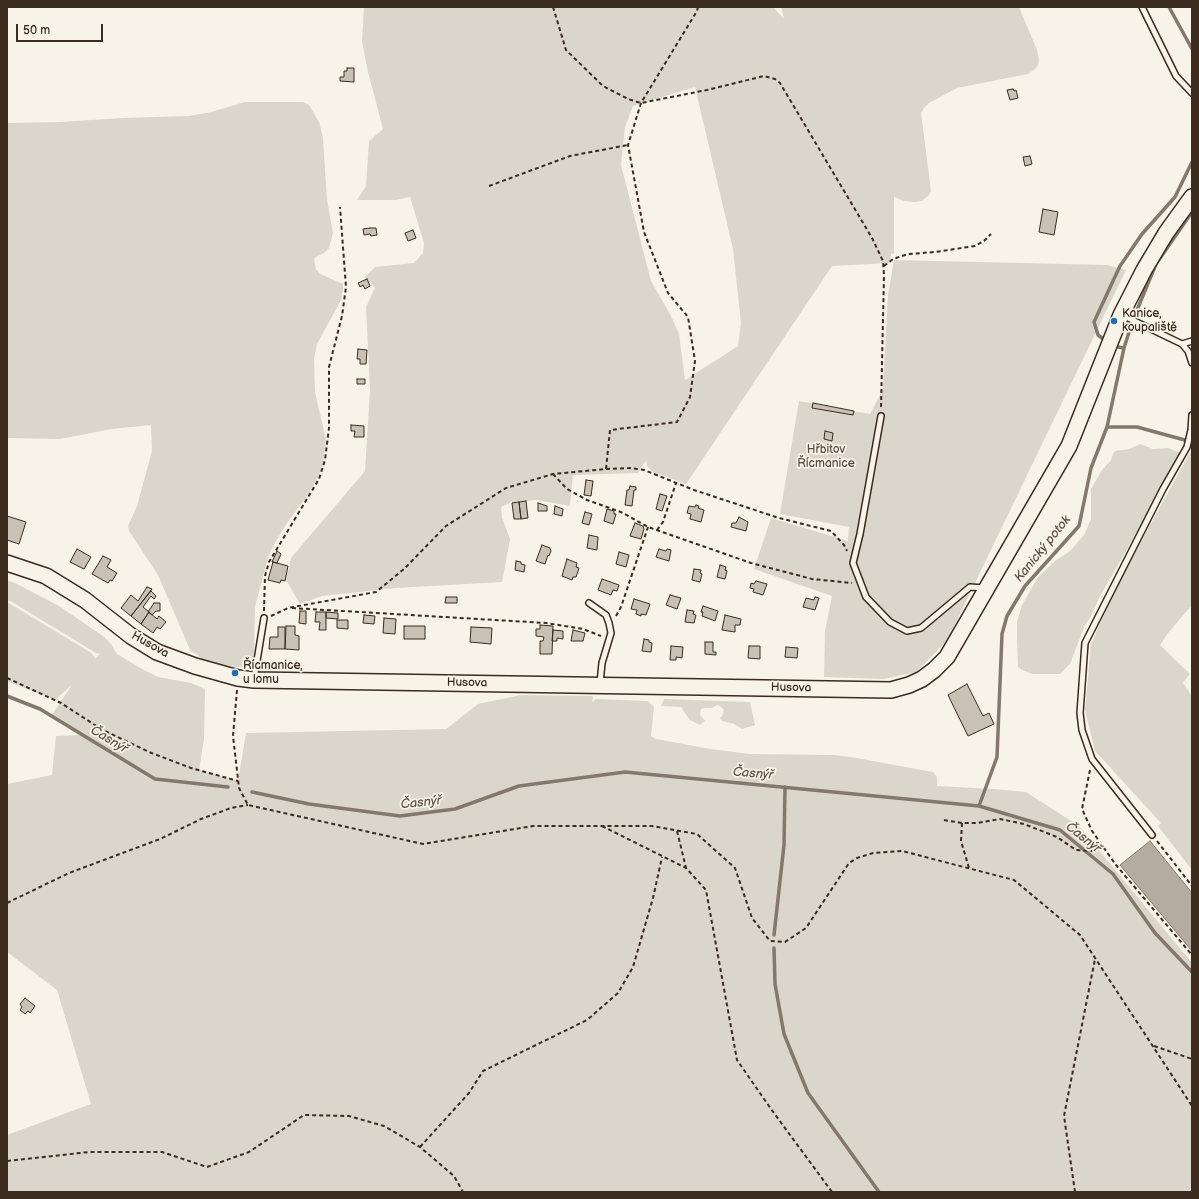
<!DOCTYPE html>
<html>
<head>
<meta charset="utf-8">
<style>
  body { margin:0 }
  #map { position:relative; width:1199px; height:1199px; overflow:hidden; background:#f7f3e8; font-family:"Balsamiq Sans",sans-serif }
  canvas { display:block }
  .frame { position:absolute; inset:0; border:8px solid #3b2a1e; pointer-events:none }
  .scale { position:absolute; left:16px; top:24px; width:87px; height:18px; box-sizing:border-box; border:2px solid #3b2a1e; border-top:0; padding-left:5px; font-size:12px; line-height:14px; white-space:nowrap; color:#3b2a1e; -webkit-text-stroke:3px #f7f3e8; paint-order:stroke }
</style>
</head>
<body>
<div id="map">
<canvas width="1199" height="1199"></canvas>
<div class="frame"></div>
<div class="scale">50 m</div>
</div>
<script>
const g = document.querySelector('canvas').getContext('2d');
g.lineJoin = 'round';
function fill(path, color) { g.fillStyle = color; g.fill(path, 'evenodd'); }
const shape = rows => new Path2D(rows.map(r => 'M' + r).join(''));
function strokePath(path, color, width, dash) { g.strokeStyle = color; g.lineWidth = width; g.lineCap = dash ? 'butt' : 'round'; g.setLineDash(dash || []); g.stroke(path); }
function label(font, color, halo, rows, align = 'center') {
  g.font = font + ' "Balsamiq Sans",sans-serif'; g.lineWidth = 3.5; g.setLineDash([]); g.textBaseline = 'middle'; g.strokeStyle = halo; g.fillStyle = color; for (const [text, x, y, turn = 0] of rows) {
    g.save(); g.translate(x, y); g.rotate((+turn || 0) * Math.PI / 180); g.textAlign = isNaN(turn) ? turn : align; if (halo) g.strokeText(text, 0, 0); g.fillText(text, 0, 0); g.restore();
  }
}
const green = shape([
  [364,7,773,7,784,19,781,7,1019,7,1037,50,1039,60,1038,65,1035,69,1028,74,957,88,929,103,924,108,921,113,931,191,929,195,922,201,915,202,904,201,894,197,894,253,891,254,890,263,832,266,686,484,653,472,647,466,646,460,638,473,573,475,570,506,537,500,512,502,501,507,502,517,510,539,502,582,396,588,322,596,300,604,286,580,291,558,365,471,370,390,366,307,375,288,365,277,375,267,414,263,423,253,424,243,410,197,396,200,357,200,366,186,369,141,383,129,368,72,362,41],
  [695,87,733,249,741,323,738,346,685,380,679,334,670,314,651,281,621,165,625,127,633,106],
  [245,102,303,102,309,105,319,122,323,138,327,200,333,233,329,248,324,253,316,257,314,259,316,269,320,274,343,284,343,289,341,300,317,344,314,359,315,392,326,440,323,463,318,478,305,499,287,523,272,548,268,558,255,607,254,653,250,667,235,667,203,660,195,653,191,652,158,575,129,531,128,526,137,506,152,451,151,425,112,429,60,439,7,438,7,123,61,122,122,118,189,116,211,112],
  [894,260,1107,265,1126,270,947,641,916,672,884,679,824,677,825,631,832,596,754,569,771,518,848,541,849,527,780,514,799,401,870,414,883,389,888,295],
  [1140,444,1153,449,1168,448,1181,453,1169,476,1099,598,1090,618,1085,625,1070,664,1060,674,1032,674,1022,670,1018,667,1017,638,1017,622,1022,605,1038,577,1055,561,1070,551,1084,535,1091,519,1091,489,1102,470,1111,460,1113,454,1115,451,1129,449],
  [1192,449,1192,605,1168,633,1160,645,1190,674,1183,683,1192,696,1192,870,1158,826,1161,823,1095,751,1085,710,1091,644,1119,581],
  [7,580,17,584,59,606,103,636,111,644,117,654,142,669,158,677,191,683,205,689,204,739,199,770,238,781,246,733,446,729,478,704,521,695,593,696,592,702,596,699,648,701,654,707,651,736,656,739,710,749,750,754,834,755,851,757,933,772,937,777,937,786,994,789,1026,792,1079,826,1192,963,1192,1192,7,1192,7,1135,91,1104,57,990,7,952,7,784,52,775,56,736,79,735,51,716,72,685,55,700,7,681,7,602,90,652,94,656,95,659,100,654,96,653,12,602,7,600],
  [664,699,750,702,755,725,742,729,734,724,722,721,720,718,723,715,724,710,720,706,717,705,712,708,704,708,701,709,700,715,705,721,700,725,690,720,681,707,661,706]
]);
const water = shape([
  [1150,841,1192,893,1192,951,1120,865,1150,841]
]);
const stream = shape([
  [1169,7,1192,49],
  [1137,310,1156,264,1192,212],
  [1106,341,1098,335,1094,322,1120,266,1142,234,1175,197,1192,162],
  [1112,346,1124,348],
  [1107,427,1137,427,1192,442],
  [7,696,40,709,155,779,228,787],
  [252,792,309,804,400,816,455,809,519,786,625,772,979,806,1060,830,1113,874,1155,933,1192,972],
  [979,806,997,757,1002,634,1007,616,1025,586,1079,526,1091,468,1107,427,1124,348,1130,329],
  [774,935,784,845,785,787],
  [774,948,775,984,784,1034,808,1093,879,1192]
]);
const building = shape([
  [347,68,354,68,354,82,340,81,340,77,344,77,344,71,347,71,347,68],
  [1013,89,1014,91,1016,90,1018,98,1010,100,1007,90,1013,89],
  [1030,156,1032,164,1025,166,1023,157,1030,156],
  [1043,209,1058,212,1054,235,1039,232,1043,209],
  [370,228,376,228,377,235,371,236,370,234,364,235,363,229,370,228],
  [413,230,416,238,408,241,405,233,413,230],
  [367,279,370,286,365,289,363,285,360,287,358,283,367,279],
  [358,349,367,350,366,364,360,364,360,359,357,359,358,349],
  [357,379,365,379,365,384,357,384,357,379],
  [813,403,854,411,853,415,812,408,813,403],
  [351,425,364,426,364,437,354,437,355,431,351,431,351,425],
  [825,431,833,433,832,441,824,439,825,431],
  [586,480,593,481,591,496,584,495,586,480],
  [630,486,636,487,636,490,634,490,632,506,625,505,627,490,629,490,630,486],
  [660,494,667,496,662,511,656,509,660,494],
  [526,501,528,518,521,519,519,502,526,501],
  [519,502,521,519,514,519,512,503,519,502],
  [538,503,547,506,547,511,538,511,538,503],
  [696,505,699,506,698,508,704,510,701,522,690,519,691,514,687,513,689,506,695,507,696,505],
  [555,506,563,509,562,516,554,514,555,506],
  [607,509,614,511,614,514,616,514,613,524,604,521,607,509],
  [585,512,592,514,589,525,582,523,585,512],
  [7,516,26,522,19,544,7,540,7,516],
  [739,517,748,522,746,531,731,527,732,523,736,523,739,517],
  [635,523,643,526,644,529,641,539,630,536,635,523],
  [589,535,598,537,597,550,587,548,589,535],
  [542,545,550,548,551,551,549,556,548,555,545,564,536,561,542,545],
  [77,549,91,557,84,569,70,562,77,549],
  [659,549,666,551,667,549,671,550,669,561,656,557,659,549],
  [277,551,281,554,277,563,272,562,277,551],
  [619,552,629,555,626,567,616,564,619,552],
  [103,556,111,560,107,567,117,573,112,581,110,580,108,583,92,574,103,556],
  [567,559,577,563,576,567,579,568,576,577,573,577,572,580,562,576,567,559],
  [516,561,521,562,521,564,525,565,524,572,515,570,516,561],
  [273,562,288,566,285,581,281,580,280,583,268,580,273,562],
  [720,565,726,567,725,570,727,571,725,579,717,577,720,565],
  [694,569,701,570,700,573,702,574,700,582,692,580,694,569],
  [602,579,619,585,617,591,613,590,611,595,598,590,602,579],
  [756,581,767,584,763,595,753,592,754,589,750,588,751,583,754,584,756,581],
  [147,587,152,589,131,616,121,608,131,595,138,601,147,587],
  [151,591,156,596,154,599,151,596,143,607,149,612,141,624,131,616,151,591],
  [670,595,681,598,677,609,666,605,670,595],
  [446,597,457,597,457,603,445,603,446,597],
  [815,597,819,598,815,610,803,607,806,598,814,600,815,597],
  [634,599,650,604,646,615,641,614,641,616,636,614,637,610,631,609,634,599],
  [154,603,160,603,160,611,156,611,152,615,148,612,154,603],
  [703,606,718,611,715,621,702,616,703,612,701,612,703,606],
  [687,610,694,611,693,614,696,615,694,623,685,622,687,610],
  [300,611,306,611,306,624,299,623,300,611],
  [149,612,157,619,159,616,166,622,160,629,157,627,153,633,141,624,149,612],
  [316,612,326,612,326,630,319,630,320,622,315,622,316,612],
  [326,612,338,613,338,619,326,618,326,612],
  [364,615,375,616,374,624,363,623,364,615],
  [725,615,741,619,740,625,735,625,735,632,722,630,725,615],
  [384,618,396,619,395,634,383,633,384,618],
  [337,620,348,620,348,629,337,628,337,620],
  [540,625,553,626,552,654,540,654,540,641,543,641,544,637,536,636,536,629,540,629,540,625],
  [286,626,295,626,295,635,299,636,299,650,285,649,286,626],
  [404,626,425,626,425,639,404,639,404,626],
  [278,627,285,627,285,649,269,649,270,637,278,637,278,627],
  [471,627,492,628,491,644,470,642,471,627],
  [553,630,563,631,563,639,557,638,557,641,552,641,553,630],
  [573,630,585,633,583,641,571,641,573,630],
  [644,639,649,640,649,642,652,643,651,652,642,651,644,639],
  [705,642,713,642,713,652,716,652,716,655,705,654,705,642],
  [671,646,683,647,682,658,676,657,676,660,670,660,671,646],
  [749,646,760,646,760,659,748,658,749,646],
  [786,647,798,648,797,658,785,657,786,647],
  [967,684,983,716,989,713,994,724,968,736,948,695,967,684],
  [25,998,35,1006,30,1013,28,1011,25,1014,20,1010,22,1007,20,1004,25,998]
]);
const path = shape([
  [553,7,566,50,603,86,628,99,641,103,707,90,764,76,775,79,780,83,872,238,883,261,884,275,881,408],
  [489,186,570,156,628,145],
  [884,266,893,259,908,254,935,252,975,246,984,241,991,234],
  [606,469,630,468,644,470,694,490,779,518,831,531,844,545,847,551],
  [553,474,567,489,587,500,621,512,648,527,751,563,812,579,852,583],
  [657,530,663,522,676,483],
  [292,608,546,623,583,629,601,636],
  [264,611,265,576,269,562,319,479,325,460,329,428,329,367,342,316,346,287,340,207],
  [271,616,288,608,376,592,404,569,446,526,506,488,553,474,606,469,610,430,677,422,690,397,695,361,688,317,668,293,644,232,628,145,641,103,697,11,698,7],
  [616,616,621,607,648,527],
  [7,678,61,703,101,729,149,752,191,768,238,781],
  [237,690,233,736,239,788,248,805,423,844,533,826,652,826,697,834,735,868,752,918,770,941,785,942,806,928,849,863,857,858,873,853,902,851,1014,880,1080,935,1192,1106],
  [1090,770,1082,809,1092,831,1116,865,1192,955],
  [944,820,962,823,977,823,1000,819,1024,824,1057,837,1076,850,1093,851,1103,846],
  [962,823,961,841,969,868],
  [602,826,686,868,706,890,737,1060,771,1109,832,1192],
  [677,831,686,868],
  [1157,841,1192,886],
  [7,903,69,873,160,839,201,819,231,808,248,805],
  [1154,1046,1192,1059],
  [420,1147,469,1093,483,1071,587,1020,618,993,633,967,653,898,662,857],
  [7,1161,89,1152,162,1152,207,1167,249,1152,304,1115,349,1116,384,1126,420,1147,454,1176,463,1192],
  [1075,1192,1064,1116,1095,959]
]);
const lane = shape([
  [1142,7,1176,76,1192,93],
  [1122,315,1182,344,1188,351,1192,363],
  [1182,344,1192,341],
  [881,416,860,534,853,563,866,597,890,622,907,631,921,628,970,587,984,588],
  [589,603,606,615,609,623,611,633,602,663,600,683],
  [254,679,264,618],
  [1152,835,1092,759,1082,730,1080,713,1085,643,1163,489,1187,447,1191,430,1192,415]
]);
const secondary = shape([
  [7,563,46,576,85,600,131,636,157,652,195,666,238,678,254,680,891,690,909,685,922,679,934,670,947,657,1069,446,1121,315,1144,270,1166,233,1192,197]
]);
const markers = [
  [1114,321,4,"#1f6fb2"],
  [235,673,4,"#1f6fb2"]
];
const poiNames = [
  ["Kanice,",1122,314],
  ["koupaliště",1122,328],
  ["Řícmanice,",243,666],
  ["u lomu",243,680]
];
const parkNames = [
  ["Hřbitov",826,450],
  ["Řícmanice",826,464]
];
const streetNames = [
  ["Husova",150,645,29],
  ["Husova",467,683,1],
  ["Husova",791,688,1]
];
const waterNames = [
  ["Kanický potok",1043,549,-51],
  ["Časnýř",109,740,31],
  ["Časnýř",753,774,5],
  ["Časnýř",421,803,-6],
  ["Časnýř",1083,838,38]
];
fill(green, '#dbd6cb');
fill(water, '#b4aca0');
strokePath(water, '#84786c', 1);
strokePath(stream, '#84786c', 3.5);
fill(building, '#c8c1b6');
strokePath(building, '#3b2a1e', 1);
strokePath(lane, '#3b2a1e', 8);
strokePath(secondary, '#3b2a1e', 18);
strokePath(path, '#3b2a1e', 2, [4, 3]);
strokePath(lane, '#f7f3e8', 5);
strokePath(secondary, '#f7f3e8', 15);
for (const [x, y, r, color] of markers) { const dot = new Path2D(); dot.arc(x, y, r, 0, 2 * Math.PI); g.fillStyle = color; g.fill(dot); strokePath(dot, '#f7f3e8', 1.5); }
label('12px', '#3b2a1e', '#f7f3e8', poiNames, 'left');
label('12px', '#5b4c41', '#f7f3e8', parkNames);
label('12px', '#3b2a1e', '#f7f3e8', streetNames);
label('italic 13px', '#5f5145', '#f7f3e8', waterNames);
</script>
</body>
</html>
